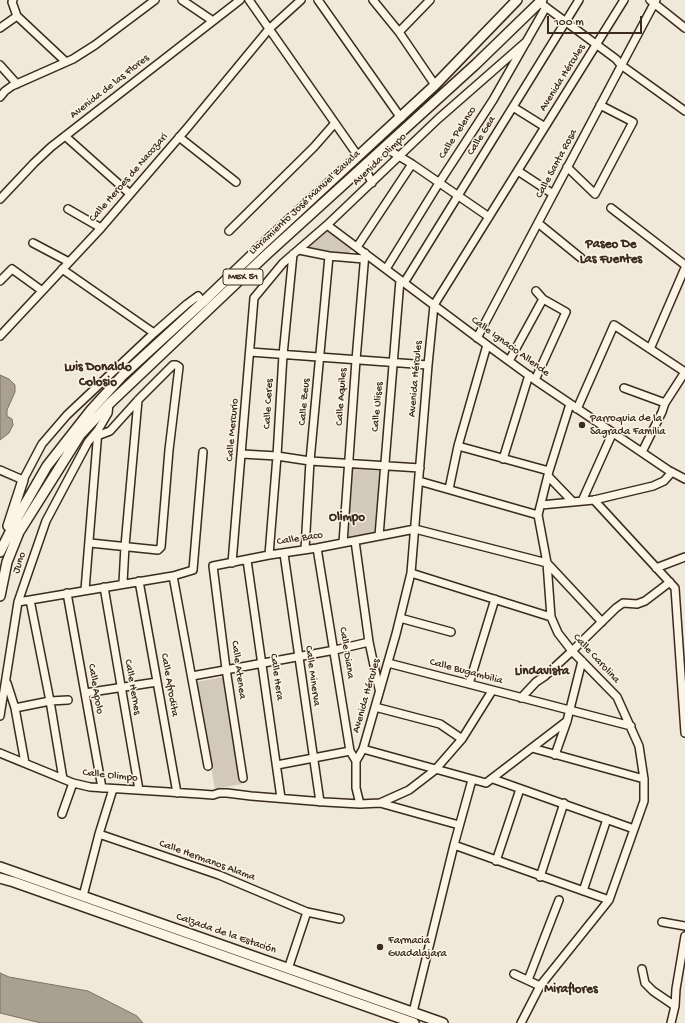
<!DOCTYPE html>
<html>
<head>
<meta charset="utf-8">
<style>
  body { margin:0 }
  #map { position:relative; width:685px; height:1023px; overflow:hidden; background:#f0e9d9; font-family:"Gochi Hand",sans-serif }
  canvas { display:block }
  .scale { position:absolute; left:547px; top:16px; width:95px; height:18px; box-sizing:border-box; border:2px solid #3b2a1e; border-top:0; padding-left:5px; font-size:12px; line-height:14px; white-space:nowrap; color:#3b2a1e; -webkit-text-stroke:3px #fcf5e5; paint-order:stroke }
</style>
</head>
<body>
<div id="map">
<canvas width="685" height="1023"></canvas>
<div class="scale">100 m</div>
</div>
<script>
const g = document.querySelector('canvas').getContext('2d');
g.lineJoin = 'round';
function fill(path, color) { g.fillStyle = color; g.fill(path, 'evenodd'); }
const shape = rows => new Path2D(rows.map(r => 'M' + r).join(''));
function strokePath(path, color, width, dash) { g.strokeStyle = color; g.lineWidth = width; g.lineCap = dash ? 'butt' : 'round'; g.setLineDash(dash || []); g.stroke(path); }
function label(font, color, halo, rows, align = 'center') {
  g.font = font + ' "Gochi Hand",sans-serif'; g.lineWidth = 3; g.setLineDash([]); g.textBaseline = 'middle'; g.strokeStyle = halo; g.fillStyle = color; for (const [text, x, y, turn = 0] of rows) {
    g.save(); g.translate(x, y); g.rotate((+turn || 0) * Math.PI / 180); g.textAlign = isNaN(turn) ? turn : align; if (halo) g.strokeText(text, 0, 0); g.fillText(text, 0, 0); g.restore();
  }
}
const green = shape([
  [326,229,352,248,350,252,345,254,325,253,305,248],
  [352,469,380,471,375,534,346,540],
  [223,677,242,784,215,789,196,682]
]);
const water = shape([
  [0,375,9,379,15,385,15,392,7,410,7,416,12,419,13,425,9,433,0,440,0,375],
  [0,973,9,977,88,991,137,1016,143,1023,41,1023,0,1013,0,973]
]);
const minor = shape([
  [13,0,12,2,17,16,66,62],
  [182,0,213,21],
  [249,0,358,156],
  [318,0,401,118],
  [373,0,399,32,435,85],
  [650,0,685,28],
  [543,5,616,59,621,65,685,111],
  [0,28,17,16],
  [399,32,430,0],
  [0,65,17,84],
  [0,97,5,91,12,86,73,59,95,45,155,0],
  [513,107,545,127],
  [65,136,130,194],
  [179,137,236,182],
  [384,147,412,164,489,217],
  [364,166,372,183],
  [567,167,595,194,633,122,600,105],
  [518,171,553,194],
  [0,199,34,163,51,147,240,0],
  [611,208,685,265],
  [68,209,101,228],
  [538,223,581,258],
  [327,225,487,345,535,380,668,470,685,479],
  [229,231,314,147,335,123],
  [33,243,69,262],
  [357,247,412,164],
  [299,250,329,256,364,259],
  [62,269,154,333],
  [386,269,439,183,493,100,546,7],
  [0,281,12,269,41,290],
  [404,283,579,0],
  [0,336,101,228,188,127,269,29,301,0],
  [477,338,656,0],
  [650,349,685,268],
  [250,352,428,365],
  [509,361,543,299],
  [535,380,566,312,543,299,536,291],
  [624,388,665,403],
  [577,409,614,325,685,372],
  [458,446,549,471],
  [642,452,662,412,665,403,685,372],
  [242,454,277,456,310,461,420,468],
  [503,459,529,375],
  [0,470,23,480,42,444,67,415,154,333,187,304,198,296,203,302],
  [548,476,572,501],
  [419,481,538,515],
  [449,489,458,446,487,345],
  [594,500,675,588,685,733],
  [582,501,613,432],
  [541,505,594,500,653,486,664,481,672,472],
  [379,536,400,280],
  [355,541,369,642,379,689],
  [90,543,158,550,161,547,169,450,179,367,176,365,173,365,138,400,110,431,97,436],
  [343,543,356,360,365,253],
  [317,548,350,751,356,761],
  [305,549,310,461,329,256],
  [284,554,320,802],
  [269,555,277,456,283,355,293,254],
  [247,560,281,798],
  [232,563,254,298,283,263,327,225,438,119,527,41],
  [656,568,685,557],
  [411,573,551,617],
  [173,576,208,766],
  [139,581,177,793],
  [123,583,125,546,138,400],
  [104,587,139,790],
  [85,590,98,430,108,413,109,404],
  [67,593,102,788],
  [30,600,50,701,63,779],
  [18,602,173,576,193,570,203,452],
  [400,618,451,632],
  [388,663,631,726],
  [192,676,335,650,369,642],
  [7,683,15,708,25,763],
  [469,684,495,599],
  [85,693,157,682],
  [521,698,536,682,545,676,572,651,616,608,623,603,637,604,645,601,670,582],
  [375,707,440,724,462,739],
  [15,708,50,701,68,700],
  [0,716,18,602,46,521,88,442,98,430],
  [532,748,644,779],
  [363,749,486,783,567,721],
  [0,753,73,783,90,787,200,794,213,795,219,793,227,793,251,796,325,802,360,804,380,803,459,825],
  [555,755,567,721,582,661],
  [277,765,350,751],
  [243,778,226,669,213,566,269,555,317,548,415,529,547,563,602,622],
  [493,779,634,829],
  [380,803,409,790,435,770,462,739,492,691],
  [360,804,356,788,356,761,363,749,396,634,411,573,428,365,434,305,624,0],
  [62,814,73,783],
  [99,834,219,875,307,912,340,919],
  [454,845,609,900],
  [496,861,520,789],
  [540,877,564,803],
  [583,891,607,819],
  [83,896,99,834,113,789],
  [662,922,685,926],
  [288,969,307,912],
  [642,969,645,983,653,991,675,1006],
  [514,974,540,986],
  [528,980,559,900],
  [413,1012,454,845,472,780],
  [521,1023,540,986,609,900,644,801,644,779,639,746,617,697,572,651,558,633,551,617,547,563,538,515,549,471,570,404],
  [671,1023,675,1006,676,989,685,936]
]);
const major = shape([
  [8,526,23,480],
  [0,552,17,518,47,466,91,410,122,376,203,302,261,246,435,85,517,0],
  [0,596,7,562,19,532,80,435,109,404,266,255,476,64,542,0],
  [0,867,443,1023],
  [0,878,14,882,414,1023]
]);
const markers = [
  [582,425,4,"#3b2a1e"],
  [380,947,4,"#3b2a1e"]
];
const shields = [
  [243,277,40]
];
const shieldNames = [
  ["MEX 51",243,277]
];
const streetNames = [
  ["Avenida Hércules",563,78,-58],
  ["Avenida de las Flores",110,87,-38],
  ["Calle Pelenco",458,133,-57],
  ["Calle Gea",482,136,-58],
  ["Avenida Olimpo",380,160,-44],
  ["Calle Santa Rosa",557,164,-62],
  ["Calle Heroes de Nacozari",129,178,-49],
  ["Libramiento José Manuel Zavala",305,203,-43],
  ["Calle Ignacio Allende",510,347,36],
  ["Avenida Hércules",416,379,-85],
  ["Calle Aquiles",342,397,-86],
  ["Calle Zeus",305,402,-85],
  ["Calle Ceres",269,404,-87],
  ["Calle Ulises",378,407,-85],
  ["Calle Mercurio",233,430,-85],
  ["Calle Baco",300,539,-9],
  ["Juno",20,563,-71],
  ["Calle Diana",346,653,81],
  ["Calle Carolina",596,659,47],
  ["Calle Atenea",238,670,82],
  ["Calle Bugambilia",466,672,15],
  ["Calle Minerva",312,676,82],
  ["Calle Hera",276,677,82],
  ["Calle Afrodita",169,685,80],
  ["Calle Hernes",132,687,80],
  ["Calle Apolo",95,689,80],
  ["Avenida Hércules",367,696,-74],
  ["Calle Olimpo",110,776,6],
  ["Calle Hermanos Alama",207,861,20],
  ["Calzada de la Estación",226,934,19]
];
const poiNames = [
  ["Parroquia de la",590,419],
  ["Sagrada Familia",590,432],
  ["Farmacia",388,941],
  ["Guadalajara",388,954]
];
const quarterNames = [
  ["Paseo De",611,245],
  ["Las Fuentes",611,260],
  ["Luis Donaldo",98,368],
  ["Colosio",98,383],
  ["Olimpo",347,518],
  ["Lindavista",542,672],
  ["Miraflores",571,990]
];
fill(green, '#d2c9ba');
fill(water, '#aaa091');
strokePath(water, '#7e7163', 1);
strokePath(minor, '#3b2a1e', 10);
strokePath(major, '#3b2a1e', 12);
strokePath(minor, '#fcf5e5', 7);
strokePath(major, '#fcf5e5', 9);
for (const [x, y, r, color] of markers) { const dot = new Path2D(); dot.arc(x, y, r, 0, 2 * Math.PI); g.fillStyle = color; g.fill(dot); strokePath(dot, '#fcf5e5', 1.5); }
for (const [x, y, w] of shields) { const box = new Path2D(); box.roundRect(x - w / 2, y - 8, w, 16, 3); g.fillStyle = '#fcf5e5'; g.fill(box); strokePath(box, '#3b2a1e', 1); }
label('bold 10px', '#3b2a1e', null, shieldNames);
label('11px', '#3b2a1e', '#fcf5e5', streetNames);
label('11px', '#3b2a1e', '#fcf5e5', poiNames, 'left');
label('bold 13px', '#3b2a1e', '#fcf5e5', quarterNames);
</script>
</body>
</html>
